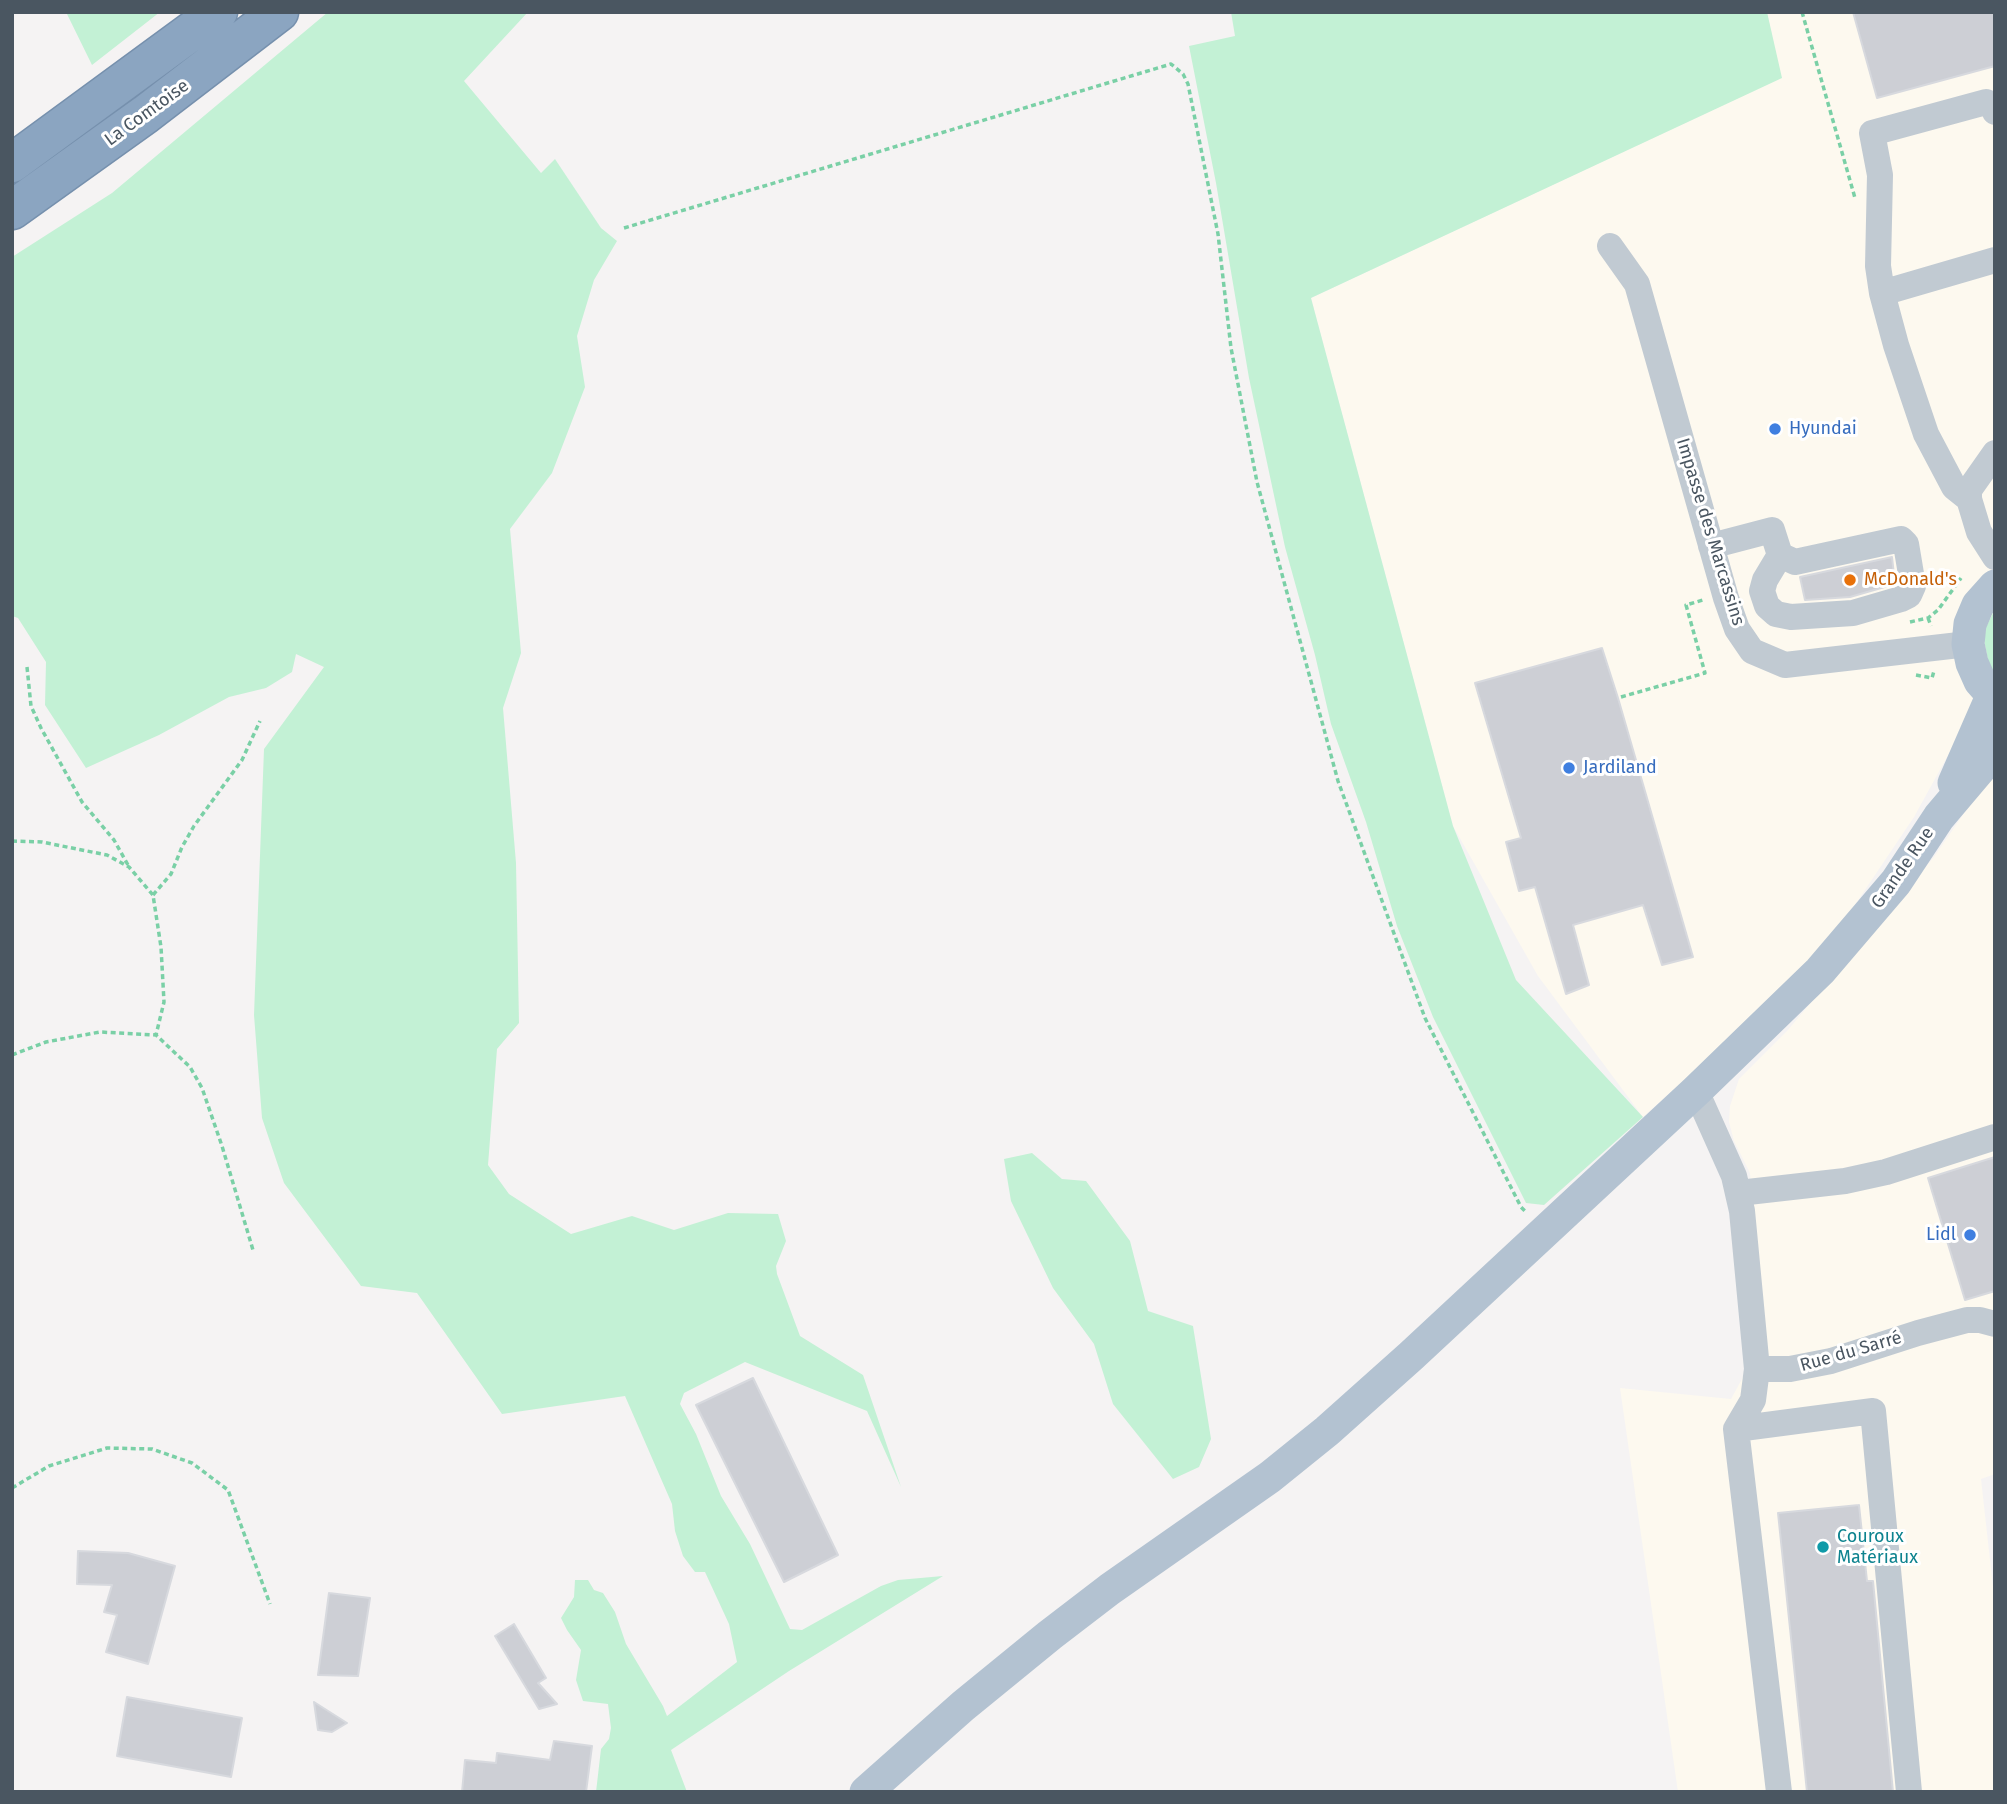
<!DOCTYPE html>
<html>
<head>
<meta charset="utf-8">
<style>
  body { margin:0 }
  #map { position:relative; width:2007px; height:1804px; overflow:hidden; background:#f5f3f3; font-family:"Fira Sans",sans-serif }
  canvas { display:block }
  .frame { position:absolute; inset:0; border:14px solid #4a5661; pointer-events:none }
</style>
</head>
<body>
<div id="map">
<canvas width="2007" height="1804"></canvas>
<div class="frame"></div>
</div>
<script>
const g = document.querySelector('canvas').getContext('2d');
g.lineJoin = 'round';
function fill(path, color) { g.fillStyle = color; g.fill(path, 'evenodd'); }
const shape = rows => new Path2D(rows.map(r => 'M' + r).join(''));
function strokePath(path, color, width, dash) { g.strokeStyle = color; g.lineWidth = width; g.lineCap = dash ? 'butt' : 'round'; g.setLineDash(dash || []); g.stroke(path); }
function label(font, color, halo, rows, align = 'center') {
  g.font = font + ' "Fira Sans",sans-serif'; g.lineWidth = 6; g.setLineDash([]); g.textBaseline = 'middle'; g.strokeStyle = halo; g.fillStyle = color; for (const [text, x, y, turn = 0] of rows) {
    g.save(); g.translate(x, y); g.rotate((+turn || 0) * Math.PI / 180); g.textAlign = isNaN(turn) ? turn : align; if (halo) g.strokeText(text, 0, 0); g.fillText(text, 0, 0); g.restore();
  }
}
const commercial = shape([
  [1767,12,1995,12,1995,735,1969,717,1914,817,1836,933,1717,1051,1643,1117,1538,976,1453,826,1311,298,1781,78],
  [1995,768,1995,1474,1981,1479,1995,1605,1995,1792,1678,1792,1620,1388,1731,1399,1766,1335,1750,1173,1734,1141,1729,1122,1730,1106,1739,1079,1787,1031,1934,857]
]);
const green = shape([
  [66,12,160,12,92,65],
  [328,12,528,12,464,81,541,173,555,159,601,228,617,241,594,280,577,336,585,387,552,473,510,529,521,653,503,708,516,863,519,1023,497,1049,488,1165,509,1194,571,1234,632,1216,674,1230,728,1213,778,1214,786,1241,776,1266,777,1274,800,1336,863,1375,901,1487,867,1411,745,1362,684,1393,680,1404,696,1434,721,1496,750,1544,790,1629,802,1630,881,1586,898,1580,943,1576,789,1671,671,1750,687,1792,596,1792,601,1749,609,1739,611,1728,608,1704,583,1701,576,1680,581,1650,567,1630,561,1618,574,1597,575,1580,588,1580,594,1590,603,1593,615,1612,626,1644,663,1706,667,1716,737,1662,729,1624,705,1572,695,1572,683,1556,675,1531,672,1504,625,1396,502,1414,417,1293,361,1286,284,1183,262,1118,254,1015,264,749,324,667,296,654,292,672,266,688,229,697,159,735,86,768,45,705,46,662,18,618,12,616,12,257,112,193],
  [1231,12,1767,12,1782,78,1311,298,1453,826,1516,980,1643,1117,1544,1205,1526,1203,1433,1017,1397,926,1366,822,1331,724,1315,655,1285,547,1249,378,1216,183,1189,46,1235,36],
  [1995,609,1995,674,1989,665,1984,640,1986,627],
  [1032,1153,1062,1179,1086,1181,1130,1241,1148,1311,1193,1326,1211,1439,1199,1467,1173,1479,1113,1404,1094,1344,1053,1288,1011,1201,1004,1159]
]);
const building = shape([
  [1853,12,1995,12,1995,66,1877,98,1853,12],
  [1892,557,1895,584,1850,597,1805,600,1800,577,1892,557],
  [1602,648,1618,698,1693,957,1662,965,1643,905,1573,925,1589,985,1566,994,1535,887,1519,891,1506,842,1521,838,1475,683,1602,648],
  [1995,1157,1995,1291,1965,1300,1928,1178,1995,1157],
  [753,1378,838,1555,784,1582,696,1405,753,1378],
  [1859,1505,1867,1581,1873,1581,1893,1792,1807,1792,1778,1513,1859,1505],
  [78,1551,128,1553,175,1566,148,1664,106,1652,117,1615,104,1612,112,1585,77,1584,78,1551],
  [329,1593,370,1598,358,1676,318,1675,329,1593],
  [514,1624,546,1678,538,1683,557,1704,539,1709,495,1636,514,1624],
  [127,1697,242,1718,231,1777,117,1756,127,1697],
  [314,1702,347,1723,332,1732,318,1730,314,1702],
  [554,1741,592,1746,586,1792,462,1792,465,1760,496,1763,497,1753,550,1760,554,1741]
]);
const path = shape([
  [1802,12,1855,198],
  [624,228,1171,64,1183,74,1188,84,1218,234,1231,348,1257,482,1338,781,1425,1018,1521,1207,1526,1212],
  [1928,618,1931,626],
  [1910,622,1928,618,1938,610,1961,578],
  [27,667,31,706,41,728,82,802,114,840,128,865],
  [1916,675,1932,678,1934,671],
  [1621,697,1705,673,1686,605,1703,600],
  [12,841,42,842,107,855,129,867,153,895,161,947,164,1002,156,1035],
  [153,895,171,874,182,847,194,826,242,760,260,721],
  [12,1055,46,1042,100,1032,156,1035,190,1067,202,1088,222,1146,253,1250],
  [12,1488,49,1466,107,1448,152,1449,192,1463,228,1490,270,1604]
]);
const minor = shape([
  [1610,246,1637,284,1726,598,1737,629,1752,651,1785,665,1968,644],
  [1882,293,1995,260],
  [1995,453,1969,490,1969,499,1979,532,1995,557],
  [1969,499,1954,487,1926,434,1896,345,1882,293,1878,266,1880,175,1872,133,1986,102,1993,105,1995,112],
  [1711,546,1772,530,1780,555,1795,562,1901,539,1906,544,1913,586,1909,595,1901,599,1853,613,1791,617,1776,614,1767,606,1762,591,1765,580,1780,555],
  [1696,1091,1734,1176,1742,1211,1757,1369,1753,1400,1736,1429,1779,1792],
  [1739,1193,1845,1181,1886,1172,1995,1137],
  [1757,1369,1790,1369,1831,1361,1918,1333,1967,1320,1980,1320,1995,1324],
  [1736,1429,1873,1411,1909,1792]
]);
const major = shape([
  [1995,586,1978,605,1970,624,1968,644,1972,663,1980,681,1995,698],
  [1954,783,1992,696],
  [866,1792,963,1706,1050,1635,1110,1589,1270,1477,1327,1431,1411,1356,1696,1091,1820,971,1896,882,1939,817,1995,751]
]);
const highway = shape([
  [12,163,218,12],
  [12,210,146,114,279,12]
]);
const markers = [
  [1775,429,7,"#3f7fe0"],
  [1850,580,7,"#e8710a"],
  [1569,768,7,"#3f7fe0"],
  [1970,1235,7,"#3f7fe0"],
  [1823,1547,7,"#0f9aa8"]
];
const streetNames = [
  ["La Comtoise",147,113,-36],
  ["Impasse des Marcassins",1710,532,73],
  ["Grande Rue",1903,868,-55],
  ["Rue du Sarré",1851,1352,-16]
];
const shopNames = [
  ["Hyundai",1789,429],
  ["Jardiland",1583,768],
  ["Lidl",1956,1235,"right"]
];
const foodNames = [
  ["McDonald's",1864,580]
];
const cultureNames = [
  ["Couroux",1837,1537],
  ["Matériaux",1837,1558]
];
fill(commercial, '#fdf9ef');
fill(green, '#c3f1d5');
fill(building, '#cdcfd5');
strokePath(building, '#d7d9de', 2);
strokePath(highway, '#7690ad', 41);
strokePath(path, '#7ad0a6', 3.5, [5, 3.5]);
strokePath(minor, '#c1cad2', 26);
strokePath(major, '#b3c2d1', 33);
strokePath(highway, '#8ba5c1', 38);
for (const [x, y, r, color] of markers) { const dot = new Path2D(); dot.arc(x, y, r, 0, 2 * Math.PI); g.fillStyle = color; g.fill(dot); strokePath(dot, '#fff', 2.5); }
label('18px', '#4a5661', '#fff', streetNames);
label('18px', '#366cbe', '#fff', shopNames, 'left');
label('18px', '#c56008', '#fff', foodNames, 'left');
label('18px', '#0d838f', '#fff', cultureNames, 'left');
</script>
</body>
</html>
